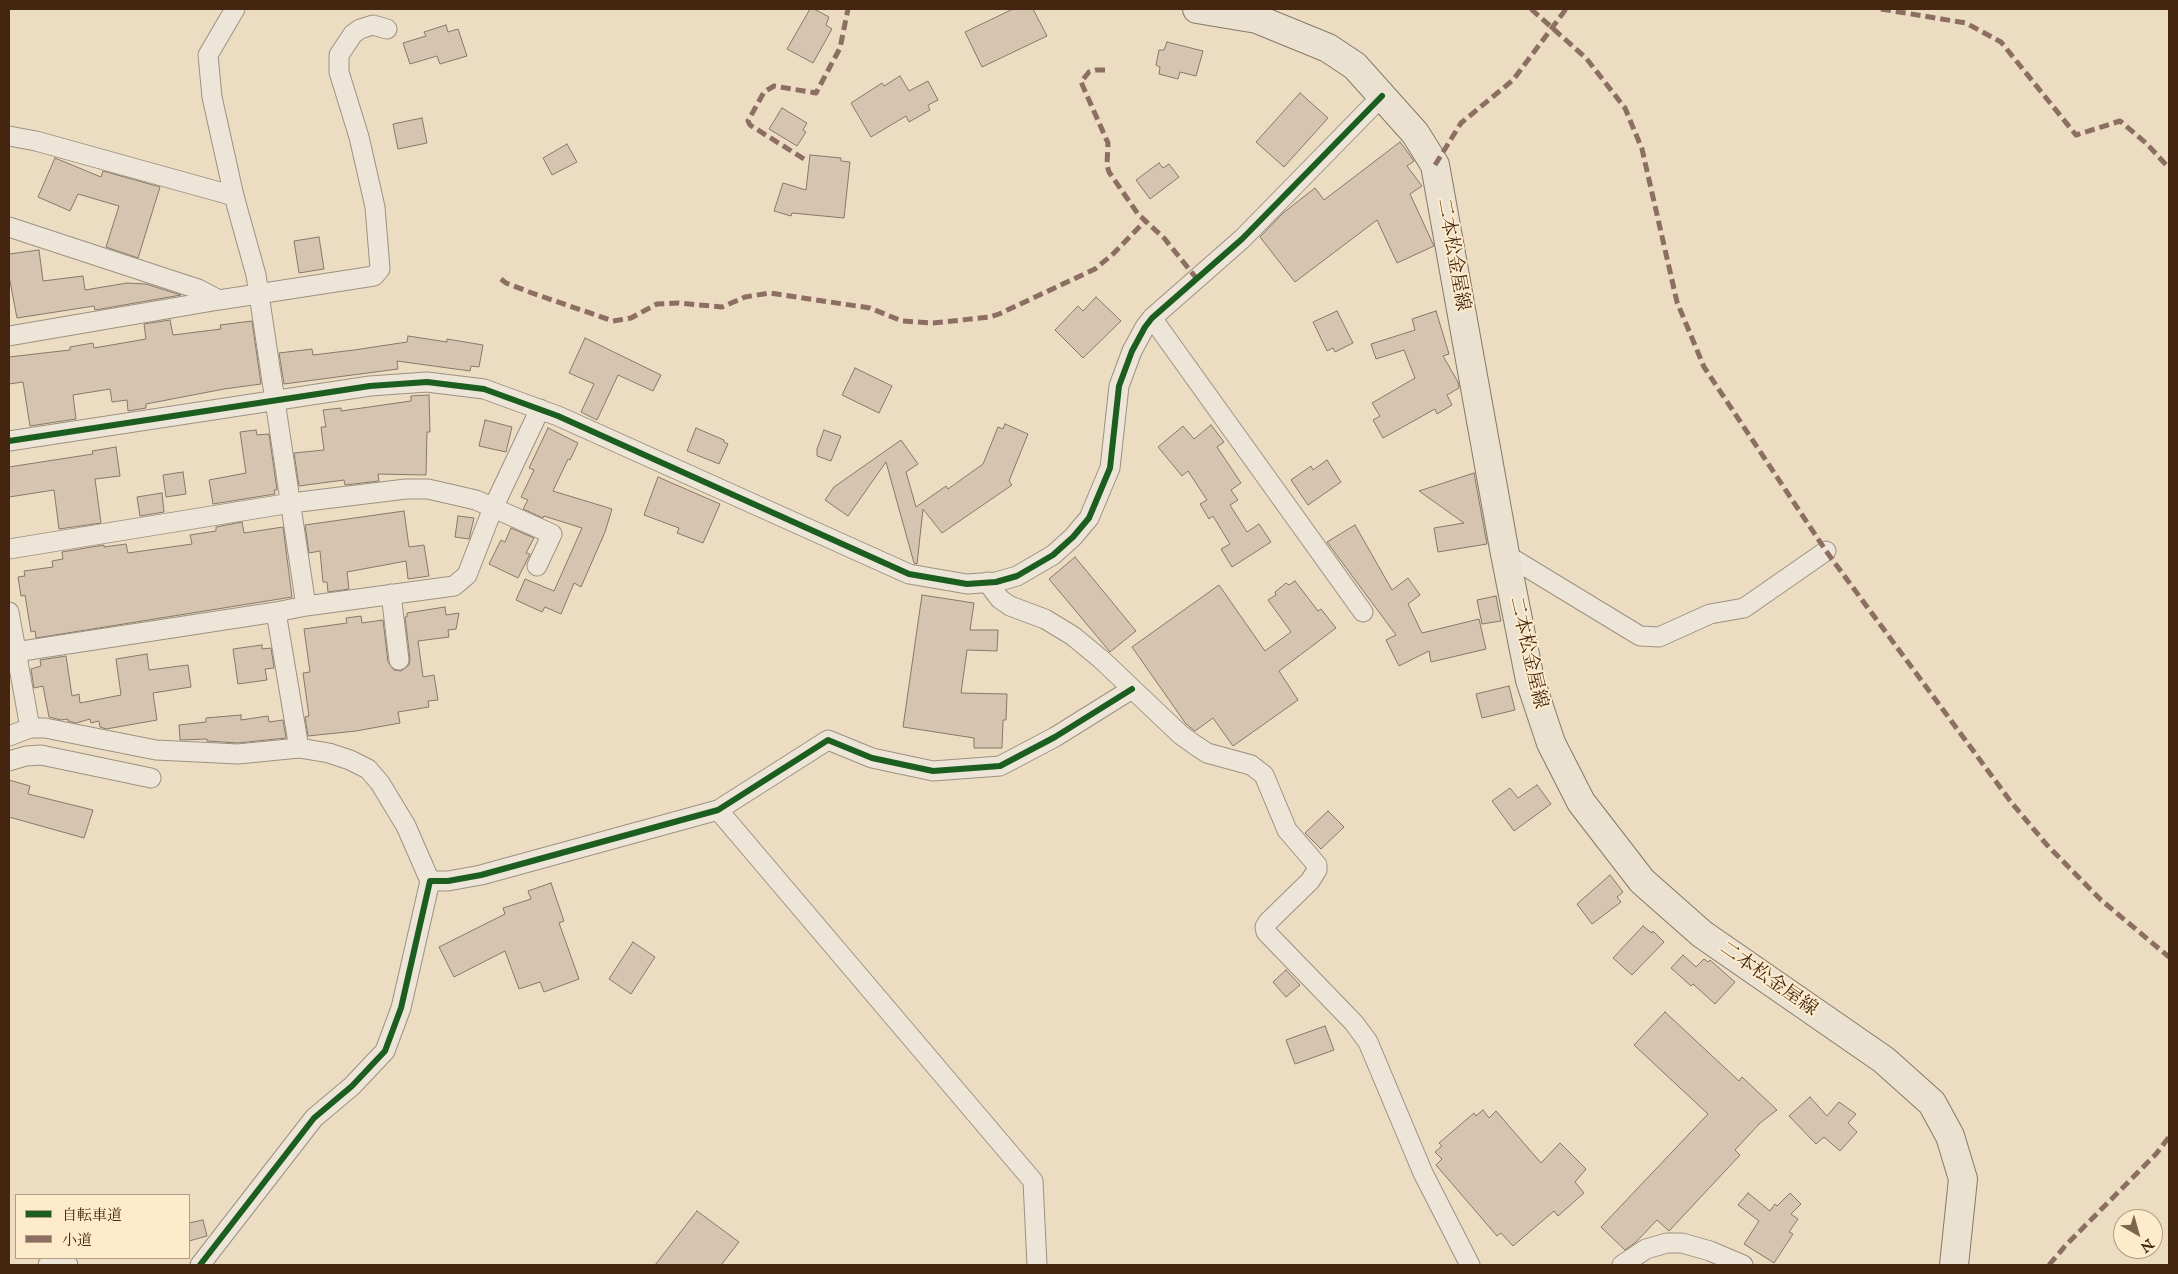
<!DOCTYPE html>
<html>
<head>
<meta charset="utf-8">
<style>
  body { margin:0 }
  #map { position:relative; width:2178px; height:1274px; overflow:hidden; background:#ebdcc2; font-family:"IM FELL English","Noto Serif JP",serif }
  canvas { display:block }
  .frame { position:absolute; inset:0; border:10px solid #432510; pointer-events:none }
  .legend { position:absolute; left:15px; top:1194px; width:175px; height:65px; box-sizing:border-box; background:#fdebcc; border:1px solid #b39c81; margin:0; padding:6px 9px; list-style:none; font-size:15px; color:#432510 }
  .legend li { display:flex; align-items:center; gap:10px; height:25px }
  .legend b { width:25px; border:1px solid #b39c81 }
  .north { position:absolute; left:2113px; top:1209px; width:50px; height:50px; box-sizing:border-box; background:#fdebcc; border:1px solid #b39c81; border-radius:50%; rotate:142deg; font-size:14px; font-weight:700; line-height:20px; text-align:center; color:#432510 }
  .north::after { content:''; display:block; margin:auto; width:18px; height:22px; background:#7e654e; clip-path:polygon(50% 0,100% 100%,50% 72%,0 100%) }
</style>
</head>
<body>
<div id="map">
<canvas width="2178" height="1274"></canvas>
<div class="frame"></div>
<ul class="legend">
<li><b style="height:6px;background:#1b5e20"></b>自転車道</li>
<li><b style="height:6px;background:#8d6e63"></b>小道</li>
</ul>
<div class="north">N</div>
</div>
<script>
const g = document.querySelector('canvas').getContext('2d');
g.lineJoin = 'round';
function fill(path, color) { g.fillStyle = color; g.fill(path, 'evenodd'); }
const shape = rows => new Path2D(rows.map(r => 'M' + r).join(''));
function strokePath(path, color, width, dash) { g.strokeStyle = color; g.lineWidth = width; g.lineCap = dash ? 'butt' : 'round'; g.setLineDash(dash || []); g.stroke(path); }
function label(font, color, halo, rows, align = 'center') {
  g.font = font + ' "IM FELL English","Noto Serif JP",serif'; g.lineWidth = 4; g.setLineDash([]); g.textBaseline = 'middle'; g.strokeStyle = halo; g.fillStyle = color; for (const [text, x, y, turn = 0] of rows) {
    g.save(); g.translate(x, y); g.rotate((+turn || 0) * Math.PI / 180); g.textAlign = isNaN(turn) ? turn : align; if (halo) g.strokeText(text, 0, 0); g.fillText(text, 0, 0); g.restore();
  }
}
const building = shape([
  [810,9,814,9,829,17,826,25,832,29,813,63,787,49,810,9],
  [1013,9,1033,9,1047,36,982,67,965,32,1013,9],
  [446,25,448,32,458,29,467,56,440,64,437,56,410,64,403,43,426,36,424,32,446,25],
  [1167,42,1203,51,1196,76,1180,72,1178,79,1159,74,1160,67,1156,65,1159,50,1164,50,1167,42],
  [900,76,909,91,928,81,938,100,928,105,930,110,909,122,906,116,871,137,851,103,882,83,884,86,900,76],
  [1300,93,1328,118,1284,167,1256,142,1300,93],
  [782,108,807,123,803,130,806,132,797,146,769,129,782,108],
  [422,118,427,143,398,149,393,124,422,118],
  [1400,142,1414,161,1407,166,1422,186,1410,194,1434,246,1397,263,1377,220,1295,282,1260,237,1283,213,1315,188,1324,200,1400,142],
  [567,144,577,162,552,175,543,158,567,144],
  [810,155,841,158,841,161,850,162,844,218,792,213,791,216,774,211,783,183,806,190,810,155],
  [55,158,101,177,103,171,160,187,138,258,106,247,119,206,78,194,70,211,38,197,55,158],
  [1159,163,1163,168,1169,164,1179,177,1150,199,1136,180,1159,163],
  [319,237,324,269,299,273,294,241,319,237],
  [39,250,43,281,83,276,85,290,127,283,146,284,181,295,95,310,94,306,17,318,9,276,9,254,39,250],
  [1096,297,1121,321,1083,358,1055,330,1078,306,1083,311,1096,297],
  [1337,311,1353,343,1335,352,1333,348,1327,351,1313,322,1337,311],
  [1436,311,1449,354,1443,356,1458,382,1459,388,1447,395,1452,405,1437,414,1435,409,1383,438,1373,420,1380,416,1372,403,1415,378,1404,350,1376,359,1371,344,1415,330,1412,319,1436,311],
  [170,320,173,335,221,329,220,325,252,321,261,384,224,389,146,404,146,408,128,411,127,400,112,402,110,389,73,395,76,419,30,426,23,382,9,384,9,357,70,350,70,347,93,343,94,348,146,339,144,324,170,320],
  [408,336,447,342,447,339,483,345,479,367,471,366,470,371,397,361,398,369,284,384,279,353,312,349,313,355,354,350,407,342,408,336],
  [585,338,661,375,653,391,618,375,597,420,581,412,594,384,569,373,585,338],
  [855,368,892,386,879,413,842,395,855,368],
  [429,395,430,432,427,432,426,475,378,474,379,481,345,485,344,480,299,486,294,453,324,450,321,427,326,427,323,410,341,408,341,411,411,401,411,396,429,395],
  [485,420,512,427,506,452,479,446,485,420],
  [1005,424,1028,434,1009,481,1012,485,942,533,923,509,917,564,914,563,886,462,848,516,825,500,834,487,901,440,918,464,906,472,916,507,946,486,948,489,983,464,998,427,1003,429,1005,424],
  [1211,425,1224,442,1217,447,1241,483,1231,490,1238,500,1230,505,1247,532,1259,524,1271,542,1232,567,1221,549,1230,544,1213,516,1209,519,1200,504,1207,500,1188,471,1182,476,1158,447,1183,426,1194,439,1211,425],
  [548,428,578,443,570,460,568,459,553,491,612,509,605,532,581,587,574,583,561,614,545,607,542,612,516,600,525,579,554,591,582,528,544,516,543,518,523,509,528,500,521,497,534,470,529,468,548,428],
  [696,428,724,440,724,442,728,444,719,464,687,451,696,428],
  [256,430,257,435,269,434,277,490,274,490,275,494,213,504,209,480,246,473,240,432,256,430],
  [824,430,841,436,831,461,817,456,817,449,824,430],
  [116,447,120,476,95,479,101,523,59,529,54,490,9,497,9,467,93,454,92,451,116,447],
  [1327,460,1341,482,1308,505,1291,480,1311,466,1313,470,1327,460],
  [183,472,186,494,166,497,163,475,183,472],
  [1474,473,1487,544,1438,552,1434,528,1464,523,1419,491,1474,473],
  [658,477,720,504,703,543,677,533,679,528,644,515,658,477],
  [162,493,164,512,140,516,137,497,162,493],
  [404,511,409,547,424,545,429,576,408,579,406,561,347,572,349,589,328,592,327,582,323,582,320,551,309,553,305,525,404,511],
  [458,516,474,518,469,539,455,537,458,516],
  [242,522,244,533,283,527,292,597,36,638,35,631,31,632,25,595,21,596,18,577,25,576,24,571,53,567,52,561,63,559,62,552,104,545,104,547,126,544,128,553,192,544,190,535,216,531,216,527,242,522],
  [1355,525,1392,590,1408,578,1420,595,1408,604,1422,633,1479,619,1486,649,1431,662,1429,651,1399,666,1386,640,1396,635,1327,542,1355,525],
  [511,528,534,538,526,553,530,554,518,578,489,564,501,540,505,542,511,528],
  [1075,557,1136,631,1110,652,1049,579,1075,557],
  [1295,581,1318,611,1321,609,1336,628,1279,671,1298,700,1233,746,1213,718,1195,731,1186,724,1132,647,1219,585,1265,651,1291,632,1268,600,1276,595,1275,592,1286,583,1289,585,1295,581],
  [922,595,974,603,970,630,998,630,997,651,967,650,961,693,1007,694,1006,720,1003,720,1002,748,974,748,974,738,903,727,922,595],
  [1496,596,1501,621,1482,624,1477,600,1496,596],
  [445,607,446,615,459,613,456,629,448,630,449,637,418,641,423,677,434,675,438,700,428,701,429,707,398,712,400,723,356,731,308,736,305,717,309,716,303,673,310,672,304,629,347,623,346,618,361,616,362,623,383,620,388,662,394,670,401,671,409,665,410,659,405,617,407,617,407,613,445,607],
  [262,645,262,649,271,648,274,668,265,669,267,680,238,684,233,649,262,645],
  [147,654,149,670,188,665,191,687,153,693,157,720,106,729,100,727,99,721,91,723,90,719,76,723,68,721,68,719,61,720,49,717,43,686,34,688,31,669,41,666,40,660,66,656,72,696,79,694,80,703,121,695,116,659,147,654],
  [1509,686,1515,710,1482,718,1476,694,1509,686],
  [241,715,241,720,268,716,269,722,283,720,286,738,238,743,207,741,207,739,180,740,179,725,206,722,206,718,241,715],
  [9,780,30,786,28,794,93,810,84,838,9,817,9,780],
  [1537,785,1551,804,1514,831,1492,801,1510,788,1518,798,1537,785],
  [1328,811,1344,827,1321,849,1305,833,1328,811],
  [1610,875,1623,892,1617,897,1621,902,1592,924,1577,904,1610,875],
  [551,883,564,921,559,923,579,979,544,992,540,982,519,989,505,951,454,977,439,947,505,914,503,908,531,899,528,891,551,883],
  [1643,926,1652,933,1653,931,1664,942,1632,975,1613,958,1643,926],
  [633,942,655,957,631,994,609,979,633,942],
  [1683,955,1696,967,1704,959,1708,962,1710,960,1735,982,1715,1004,1693,984,1691,986,1671,968,1683,955],
  [1286,970,1300,985,1286,997,1273,982,1286,970],
  [1665,1012,1739,1081,1742,1077,1777,1110,1760,1123,1735,1150,1740,1155,1669,1231,1657,1220,1636,1242,1625,1250,1601,1227,1708,1114,1634,1045,1665,1012],
  [1325,1026,1334,1050,1295,1064,1286,1040,1325,1026],
  [1810,1097,1827,1116,1839,1102,1856,1114,1848,1123,1857,1132,1840,1151,1824,1137,1816,1144,1789,1116,1810,1097],
  [1483,1110,1489,1118,1496,1111,1541,1163,1560,1143,1586,1169,1575,1182,1584,1193,1558,1216,1554,1211,1513,1246,1501,1233,1497,1236,1436,1165,1442,1159,1435,1152,1442,1146,1439,1143,1474,1113,1476,1116,1483,1110],
  [1748,1193,1770,1211,1775,1204,1777,1206,1790,1193,1801,1204,1791,1214,1798,1219,1789,1232,1793,1234,1774,1263,1744,1244,1759,1221,1738,1205,1748,1193],
  [697,1211,739,1242,721,1265,655,1265,697,1211],
  [203,1220,207,1236,189,1241,189,1223,203,1220]
]);
const street = shape([
  [235,9,208,55,212,97,234,196,256,275,306,606],
  [9,136,36,141,234,196],
  [9,227,198,289,219,300,374,276,380,269,375,207,359,137,339,72,339,55,353,34,360,29,373,25,387,29],
  [1152,318,1363,612],
  [9,336,219,300],
  [9,441,370,386,427,382,484,389,558,416,909,574,967,584,996,582,1017,576,1053,555,1073,537,1089,518,1110,468,1119,386,1132,351,1145,327,1152,318,1242,239,1382,96],
  [9,549,291,503,406,489,428,489,476,500,552,534,537,566],
  [1505,554,1640,636,1659,637,1710,614,1744,608,1826,551],
  [987,582,1000,599,1010,606,1045,619,1073,636,1102,660,1181,735,1195,745,1207,753,1251,765,1264,775,1287,830,1317,865,1317,870,1310,881,1268,922,1265,927,1266,932,1354,1023,1368,1042,1423,1173,1470,1265],
  [391,594,399,660],
  [9,612,30,728],
  [276,612,299,748],
  [9,653,276,612,306,606,454,586,467,575,493,508,540,409],
  [9,736,30,728,45,728,156,750,238,754,299,748,329,753,350,760,368,769,380,783,406,826,430,881],
  [9,761,26,756,41,755,151,778],
  [718,810,1033,1181,1037,1265],
  [48,1265,68,1265],
  [200,1265,314,1118,352,1086,385,1051,401,1008,430,881,448,881,481,875,718,810,828,740,872,758,933,771,1000,766,1055,737,1132,689],
  [1622,1265,1646,1249,1667,1243,1682,1243,1710,1251,1743,1265]
]);
const primary = shape([
  [1197,9,1257,19,1328,48,1355,66,1415,133,1435,165,1505,554,1530,680,1551,743,1581,802,1642,881,1702,934,1884,1060,1932,1103,1950,1136,1963,1179,1954,1265]
]);
const quiet = shape([
  [1531,9,1586,58,1625,108,1642,149,1677,302,1704,367,1826,551,2011,802,2047,845,2101,900,2169,957],
  [1881,9,1966,23,2001,42,2076,135,2120,121,2146,143,2169,168],
  [1105,70,1096,70,1089,72,1081,82,1108,143,1107,165,1109,172,1138,214,1164,238,1197,279],
  [804,159,750,125,748,121,764,92,774,86,816,93,840,48,848,9],
  [1435,165,1461,123,1513,80,1566,9],
  [501,279,506,283,532,293,613,321,631,318,657,304,678,303,722,307,745,297,770,293,870,308,902,321,933,323,990,317,999,314,1095,269,1113,254,1145,221],
  [2049,1265,2066,1245,2156,1154,2169,1137]
]);
const cycleway = shape([
  [9,441,370,386,427,382,484,389,558,416,909,574,967,584,996,582,1017,576,1053,555,1073,537,1089,518,1110,468,1119,386,1132,351,1145,327,1152,318,1242,239,1382,96],
  [200,1265,314,1118,352,1086,385,1051,401,1008,430,881,448,881,481,875,718,810,828,740,872,758,933,771,1000,766,1055,737,1132,689]
]);
const streetNames = [
  ["二本松金屋線",1452,255,80],
  ["二本松金屋線",1527,653,77],
  ["二本松金屋線",1768,980,35]
];
fill(building, '#d6c4b1');
strokePath(building, '#857969', 1);
strokePath(street, '#9d9181', 21);
strokePath(primary, '#857969', 30);
strokePath(street, '#ede5d8', 19);
strokePath(primary, '#eae1d1', 28);
strokePath(quiet, '#8d6e63', 5, [10, 5]);
strokePath(cycleway, '#1b5e20', 6);
label('19px', '#432510', '#fdebcc', streetNames);
</script>
</body>
</html>
